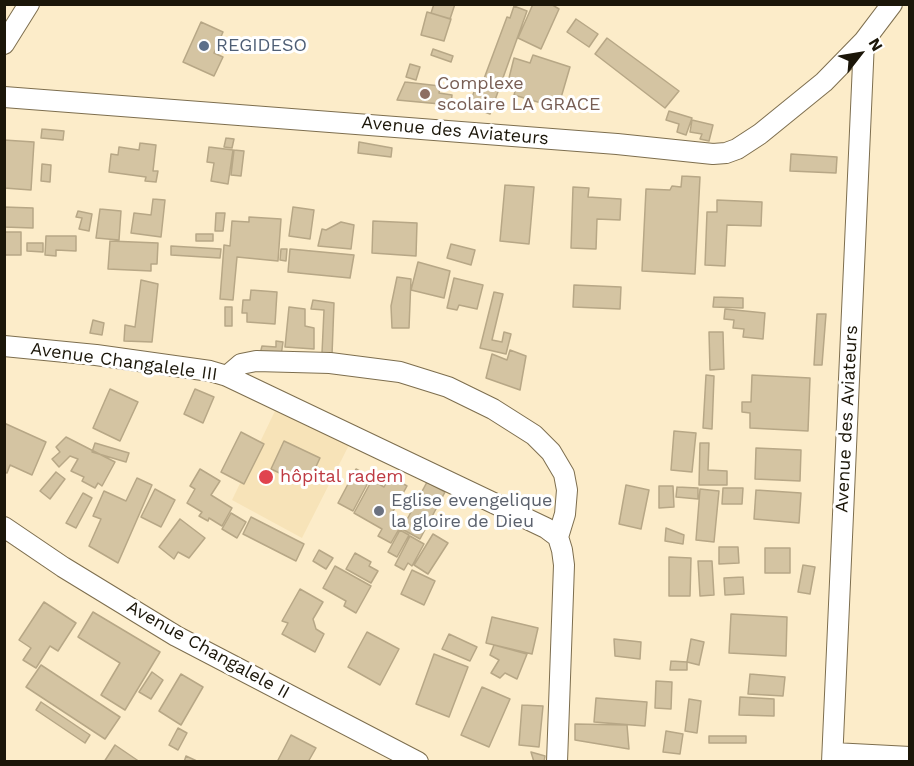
<!DOCTYPE html>
<meta charset="utf-8">
<style>
body{margin:0}
#map{position:relative;width:914px;height:766px;overflow:hidden;background:#fcecc9;font-family:"Work Sans",sans-serif}
canvas{display:block}
.frame{position:absolute;inset:0;border:6px solid #1b1609;pointer-events:none}
.north{position:absolute;left:830px;top:24px;width:60px;height:60px;-webkit-text-stroke:4px #fff;paint-order:stroke;rotate:59deg;font-size:16px;font-weight:700;line-height:24px;text-align:center;color:#1b1609}
.north::after{content:'';display:block;margin:auto;width:21px;height:27px;background:#1b1609;clip-path:polygon(50% 0,100% 100%,50% 72%,0 100%)}
</style>
<div id="map">
<canvas width="914" height="766"></canvas>
<div class="frame"></div>
<div class="north">N</div>
</div>
<script>
const c = document.querySelector('canvas').getContext('2d');
c.lineJoin = 'round';
function fillPath(path, color) {
  c.fillStyle = color;
  c.fill(path, 'evenodd');
}
function shape(rows) {
  const path = new Path2D();
  for (const r of rows) {
    path.moveTo(r[0], r[1]);
    for (let i = 2; i < r.length; i += 2) path.lineTo(r[i], r[i + 1]);
  }
  return path;
}
function stroke(path, color, width, dash) {
  c.strokeStyle = color;
  c.lineWidth = width;
  c.lineCap = dash ? 'butt' : 'round';
  c.setLineDash(dash || []);
  c.stroke(path);
}
function drawText(font, color, halo, rows, align = 'center') {
  c.font = font + ' "Work Sans",sans-serif';
  c.lineWidth = 6;
  c.setLineDash([]);
  c.textBaseline = 'middle';
  c.strokeStyle = halo;
  c.fillStyle = color;
  for (const [text, x, y, turn = 0] of rows) {
    c.save();
    c.translate(x, y);
    c.rotate((+turn || 0) * Math.PI / 180);
    c.textAlign = isNaN(turn) ? turn : align;
    if (halo) c.strokeText(text, 0, 0);
    c.fillText(text, 0, 0);
    c.restore();
  }
}
fillPath(shape([
 [275,411,350,443,302,538,232,500]
]), '#f7e3b8');
const building = shape([
 [434,4,455,4,450,19,431,13,434,4],
 [533,4,551,4,559,9,541,49,518,38,533,4],
 [514,6,527,11,490,114,469,106,477,83,482,84,507,17,510,18,514,6],
 [427,12,451,19,444,41,421,35,427,12],
 [576,19,598,34,589,47,567,32,576,19],
 [201,22,223,32,214,53,223,57,214,76,183,62,201,22],
 [607,38,679,91,665,108,595,54,607,38],
 [433,49,453,56,451,62,431,55,433,49],
 [533,55,570,67,558,108,514,95,518,81,509,78,514,58,530,63,533,55],
 [410,64,420,67,416,80,406,77,410,64],
 [405,82,440,86,439,93,452,95,451,105,397,100,405,82],
 [669,111,692,118,686,135,677,132,679,124,666,120,669,111],
 [692,120,713,125,709,141,700,139,702,134,690,132,692,120],
 [42,129,64,131,63,140,41,138,42,129],
 [226,138,234,139,232,148,224,147,226,138],
 [4,140,34,142,31,190,4,188,4,140],
 [359,142,392,148,391,157,358,153,359,142],
 [140,143,156,145,153,171,158,171,156,182,145,181,146,177,109,172,111,154,118,155,119,147,139,150,140,143],
 [209,147,233,150,228,184,211,181,214,163,207,162,209,147],
 [234,150,244,151,241,176,231,175,234,150],
 [791,154,837,157,836,173,790,171,791,154],
 [42,164,51,165,50,182,41,181,42,164],
 [682,176,700,177,695,274,642,271,646,189,670,190,672,186,681,187,682,176],
 [505,185,534,187,529,244,500,241,505,185],
 [573,187,589,188,588,197,621,199,620,220,597,219,596,249,571,248,573,187],
 [153,199,165,200,161,237,131,233,134,213,151,215,153,199],
 [717,200,762,202,761,226,727,225,725,266,705,265,707,212,717,212,717,200],
 [4,207,33,208,33,228,4,227,4,207],
 [293,207,314,210,310,239,289,236,293,207],
 [100,209,121,211,119,240,96,238,100,209],
 [78,211,92,214,89,231,79,229,82,218,76,217,78,211],
 [216,213,225,213,223,231,215,231,216,213],
 [249,217,281,219,278,261,237,257,233,300,220,299,224,245,230,246,232,221,249,222,249,217],
 [373,221,417,223,416,256,372,253,373,221],
 [341,222,354,225,351,249,318,246,322,229,326,230,341,222],
 [4,232,21,232,21,255,4,255,4,232],
 [196,234,213,234,213,241,196,241,196,234],
 [46,236,76,236,76,251,56,250,56,256,45,255,46,236],
 [110,241,158,243,157,264,151,264,151,271,108,269,110,241],
 [27,243,43,243,43,252,27,251,27,243],
 [451,244,475,250,471,265,447,258,451,244],
 [171,246,221,249,220,258,171,255,171,246],
 [281,249,287,249,286,261,280,260,281,249],
 [290,249,354,255,350,278,288,272,290,249],
 [418,262,450,271,444,298,411,290,418,262],
 [397,277,411,279,409,328,392,328,391,306,397,277],
 [454,278,483,285,477,309,459,305,457,310,447,308,454,278],
 [141,280,158,284,152,342,124,341,125,325,135,327,141,280],
 [574,285,621,287,620,309,573,307,574,285],
 [251,290,277,292,275,324,247,322,247,313,242,313,243,300,250,300,251,290],
 [494,292,503,294,492,340,502,342,504,332,511,334,506,354,480,348,494,292],
 [714,297,743,298,743,308,713,307,714,297],
 [313,300,334,303,332,355,322,353,324,310,311,309,313,300],
 [225,307,232,307,232,326,225,326,225,307],
 [289,307,305,309,305,326,314,328,314,349,285,347,289,307],
 [725,309,765,313,763,339,743,337,744,329,733,328,734,320,724,319,725,309],
 [817,314,826,314,822,365,814,365,817,314],
 [93,320,104,323,102,335,90,333,93,320],
 [709,332,723,332,724,369,710,370,709,332],
 [276,341,283,342,281,356,260,354,262,346,276,347,276,341],
 [510,350,526,356,520,390,486,378,492,354,507,360,510,350],
 [706,375,714,376,712,429,703,428,706,375],
 [752,375,810,378,808,431,750,428,750,413,742,412,742,402,751,402,752,375],
 [110,389,138,402,120,441,93,428,110,389],
 [195,389,214,397,203,423,184,414,195,389],
 [4,423,46,442,32,475,10,465,7,473,4,472,4,423],
 [674,431,696,433,692,472,671,470,674,431],
 [241,432,264,444,244,484,221,472,241,432],
 [66,437,115,462,102,486,98,483,95,488,82,481,84,477,71,471,78,459,70,456,59,467,52,459,60,452,56,447,66,437],
 [284,441,320,458,307,486,271,469,284,441],
 [95,443,129,453,126,462,92,452,95,443],
 [700,443,709,443,708,470,727,471,727,485,699,485,700,443],
 [756,448,801,450,800,481,755,479,756,448],
 [200,469,220,481,211,495,232,508,222,526,209,518,208,521,199,516,202,512,187,503,195,489,190,486,200,469],
 [356,469,371,477,353,511,338,503,356,469],
 [56,472,65,479,50,499,40,491,56,472],
 [390,476,407,486,391,515,403,522,391,543,378,536,382,529,354,513,372,480,384,487,390,476],
 [137,478,152,485,118,563,89,546,101,519,93,516,104,491,126,501,137,478],
 [427,482,445,492,420,539,402,529,427,482],
 [626,485,649,490,641,529,619,524,626,485],
 [659,486,673,486,674,507,659,508,659,486],
 [677,487,698,488,698,499,676,497,677,487],
 [723,488,743,488,742,504,722,504,723,488],
 [155,489,175,500,161,527,141,517,155,489],
 [700,489,719,491,714,542,696,540,700,489],
 [756,490,801,493,799,523,754,519,756,490],
 [83,493,92,498,76,528,66,523,83,493],
 [231,513,246,522,237,538,222,529,231,513],
 [251,517,304,544,296,561,243,534,251,517],
 [180,519,205,538,189,558,178,552,174,559,159,547,180,519],
 [666,528,684,535,683,544,665,541,666,528],
 [400,530,409,535,397,557,388,552,400,530],
 [433,534,448,543,428,574,414,565,433,534],
 [410,536,424,544,412,566,408,563,404,570,395,565,410,536],
 [719,547,738,547,739,563,719,564,719,547],
 [765,548,790,548,790,573,765,573,765,548],
 [319,550,333,558,326,569,313,561,319,550],
 [355,553,371,562,369,566,378,571,371,583,346,569,355,553],
 [669,557,691,558,690,596,669,596,669,557],
 [698,561,712,561,714,595,700,596,698,561],
 [803,565,815,567,810,594,798,592,803,565],
 [335,566,371,586,356,613,344,606,346,601,323,588,335,566],
 [412,570,435,581,424,605,401,594,412,570],
 [743,577,744,594,725,595,724,578,743,577],
 [300,589,323,602,313,619,316,629,324,634,315,652,282,634,288,623,282,621,300,589],
 [44,602,76,623,58,651,50,646,36,668,23,660,31,648,19,640,44,602],
 [93,612,160,652,125,710,101,695,120,663,78,637,93,612],
 [731,614,787,617,786,656,729,653,731,614],
 [492,617,538,628,532,654,486,643,492,617],
 [367,632,399,649,380,685,348,667,367,632],
 [449,634,477,647,470,661,442,649,449,634],
 [614,639,641,642,640,659,615,656,614,639],
 [691,639,704,642,699,665,687,662,691,639],
 [494,645,527,654,517,679,505,673,500,678,491,673,499,660,490,655,494,645],
 [434,654,468,667,449,717,416,704,434,654],
 [671,661,687,662,687,670,670,670,671,661],
 [41,665,120,717,105,739,26,687,41,665],
 [152,672,163,680,151,699,139,692,152,672],
 [181,674,203,687,181,725,159,711,181,674],
 [750,674,785,677,783,696,748,694,750,674],
 [656,681,672,682,671,709,655,708,656,681],
 [482,687,510,699,489,747,461,735,482,687],
 [740,697,774,699,774,716,739,715,740,697],
 [596,698,647,702,645,726,594,722,596,698],
 [689,699,701,701,697,733,685,731,689,699],
 [41,702,90,735,85,743,36,710,41,702],
 [522,705,543,706,539,747,519,745,522,705],
 [575,724,627,725,629,749,575,740,575,724],
 [178,728,187,733,178,750,169,745,178,728],
 [666,731,683,734,680,754,663,752,666,731],
 [291,735,316,748,308,762,277,762,291,735],
 [709,736,746,736,746,743,709,743,709,736],
 [115,745,140,762,104,762,115,745],
 [531,752,545,756,544,762,534,762,531,752],
 [186,756,199,762,184,762,186,756]
]);
fillPath(building, '#d4c4a2');
stroke(building, '#b7a786', 1.5);
const minor = shape([
 [4,44,29,4],
 [4,97,617,144,713,154,726,153,737,149,760,134,824,82,864,41,892,4],
 [4,346,96,355,210,371,227,376,546,528,558,537,562,550,564,565,557,762],
 [227,376,241,364,256,361,330,363,400,372,448,387,493,409,534,435,551,452,564,474,567,490,565,514,558,537],
 [4,527,63,567,176,636,418,762],
 [833,753,910,757],
 [832,762,864,41]
]);
stroke(minor, '#7d6e4e', 22);
stroke(minor, '#fff', 20);
for (const [x, y, r, color] of [
 [204,46,6,"#5c6f8a"],
 [425,94,6,"#8d6e63"],
 [266,477,8,"#e0444e"],
 [379,511,6,"#6b7280"]
]) {
  const dot = new Path2D();
  dot.arc(x, y, r, 0, 2 * Math.PI);
  c.fillStyle = color;
  c.fill(dot);
  stroke(dot, '#fff', 2);
}
drawText('18px', '#4e5e75', '#fff', [
 ["REGIDESO",216,46]
], 'left');
drawText('18px', '#785e54', '#fff', [
 ["Complexe",437,84],
 ["scolaire LA GRACE",437,105]
], 'left');
drawText('18px', '#1b1609', '#fff', [
 ["Avenue des Aviateurs",455,131,5],
 ["Avenue Changalele III",124,362,8],
 ["Avenue des Aviateurs",847,419,-87],
 ["Avenue Changalele II",208,650,29]
]);
drawText('18px', '#be3a42', '#fff', [
 ["hôpital radem",280,477]
], 'left');
drawText('18px', '#5b616d', '#fff', [
 ["Eglise evengelique",391,501],
 ["la gloire de Dieu",391,522]
], 'left');
</script>
